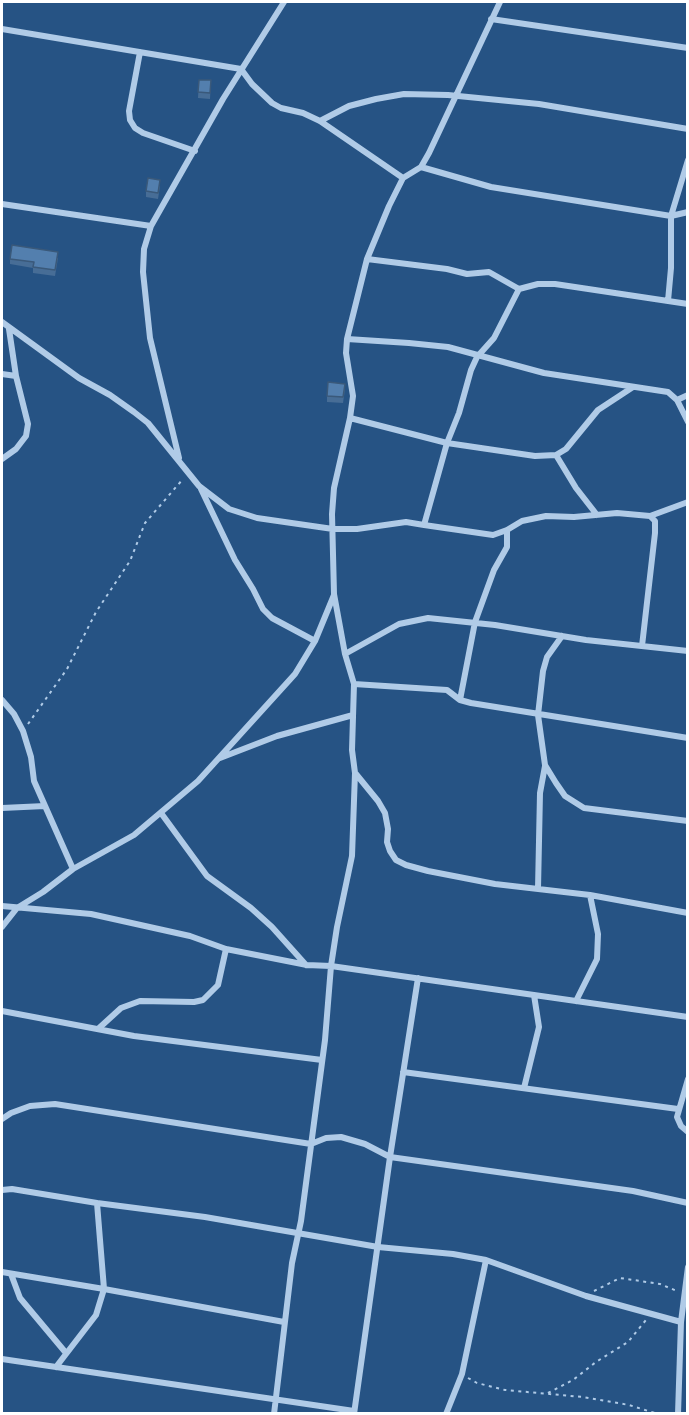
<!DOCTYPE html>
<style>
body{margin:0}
#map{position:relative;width:689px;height:1415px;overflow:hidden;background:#265384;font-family:Mulish,sans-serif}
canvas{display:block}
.frame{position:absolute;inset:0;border:3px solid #fff;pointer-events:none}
</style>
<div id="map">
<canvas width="689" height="1415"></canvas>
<div class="frame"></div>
</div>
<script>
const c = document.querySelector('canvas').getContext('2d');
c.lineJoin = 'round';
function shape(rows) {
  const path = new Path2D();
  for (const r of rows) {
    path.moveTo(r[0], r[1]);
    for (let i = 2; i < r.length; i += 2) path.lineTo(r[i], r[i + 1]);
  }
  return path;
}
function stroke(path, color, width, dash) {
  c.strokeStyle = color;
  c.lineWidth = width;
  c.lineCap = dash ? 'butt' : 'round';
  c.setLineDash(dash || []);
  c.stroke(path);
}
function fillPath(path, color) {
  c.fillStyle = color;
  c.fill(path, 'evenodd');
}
stroke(shape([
 [28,724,67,669,96,612,130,561,145,523,183,479],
 [594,1291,620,1278,660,1284,677,1291],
 [468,1378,477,1383,505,1390,583,1397,629,1405,658,1414],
 [548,1393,573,1380,596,1362,628,1342,646,1320]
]), '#b0cbe7', 2, [3, 4.5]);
stroke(shape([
 [491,19,688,48],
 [2,29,241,69,252,84,272,103,281,108,303,113,320,121,403,178,389,206,367,259,447,269,467,274,489,272,519,289,494,338,477,357,471,370,459,413,447,443,424,525,406,522,357,529,333,529,257,518,229,509,199,486,148,423,134,412,110,395,79,378,2,322],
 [140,52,129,111,130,120,135,128,143,133,195,151],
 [320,121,349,106,376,99,404,94,448,95,539,104,688,129],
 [688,160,671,216,688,212],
 [421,167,491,187,671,216,671,268,668,301],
 [403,178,421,167,429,153,500,2],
 [2,204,151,226],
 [519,289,538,284,555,284,688,304],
 [347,339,409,343,448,347,544,373,668,392,677,400,688,422],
 [2,374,16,376],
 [677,400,688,395],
 [350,418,447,443,535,456,556,455,566,449,598,410,633,387],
 [556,455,576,488,597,515],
 [179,458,150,338,143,272,144,249,151,226,223,99,284,2],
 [2,459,16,449,26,436,28,424,16,376,9,329],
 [201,489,235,560,253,589,263,609,272,618,315,641],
 [650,516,688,502],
 [424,525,493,535,507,530,522,521,546,516,574,517,617,513,650,516,655,521,655,533,642,646],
 [562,636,547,657,543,671,538,715,545,765,556,783,565,796,584,808,688,821],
 [345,654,399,624,428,618,495,625,586,640,688,651],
 [354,684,447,690,460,700,471,703,688,738],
 [2,700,14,714,23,731,31,757,34,781,73,869],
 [460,700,475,622,494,570,507,547,507,530],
 [220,758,277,736,353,715],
 [356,774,378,801,385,813,388,829,387,842,390,851,396,860,406,865,428,871,495,884,590,895,598,934,597,959,576,1001],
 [2,808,45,806],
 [161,813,207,876,251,908,272,927,306,965],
 [538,889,540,793,545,766],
 [590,895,688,913],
 [2,906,91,914,190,936,226,949,307,965,331,966,688,1017],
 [2,927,17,908,43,892,73,869,134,835,198,781,295,674,315,641,334,595],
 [2,1011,134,1036,322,1060],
 [98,1029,121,1008,140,1001,194,1002,203,1000,218,985,226,949],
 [403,1072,678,1109],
 [688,1079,677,1117,681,1126,688,1132],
 [524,1088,539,1027,534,995],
 [2,1119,11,1113,30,1106,55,1104,311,1144,326,1138,341,1137,365,1144,390,1157,633,1191,688,1203],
 [2,1190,12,1189,97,1203],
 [486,1260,586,1296,681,1322],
 [2,1272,104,1289,97,1203,205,1217,378,1247,453,1254,486,1260,462,1374,446,1414],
 [11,1274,20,1298,66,1353],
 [2,1359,354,1411],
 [56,1367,96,1315,104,1289,284,1322],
 [274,1414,292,1263,301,1221,325,1040,331,966,337,927,352,856,355,773,352,750,354,684,345,654,334,594,332,514,334,488,350,418,353,396,346,353,347,339,367,259],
 [354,1414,390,1157,418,978],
 [678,1414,681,1322,688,1267]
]), '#b0cbe7', 6);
fillPath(shape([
 [199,80,211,80,210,99,198,98],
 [160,186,158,199,146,197,146,191],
 [58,258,55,276,33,273,33,268,10,264,10,259],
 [345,389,343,403,327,402,327,396]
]), '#476d96');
const building = shape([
 [199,80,211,80,210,93,198,92,199,80],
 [148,178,160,180,158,193,146,191,148,178],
 [12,245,58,252,55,270,33,267,34,262,10,259,12,245],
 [328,382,345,384,343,397,327,396,328,382]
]);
fillPath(building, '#537fae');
stroke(building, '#3a597a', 1.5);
</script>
